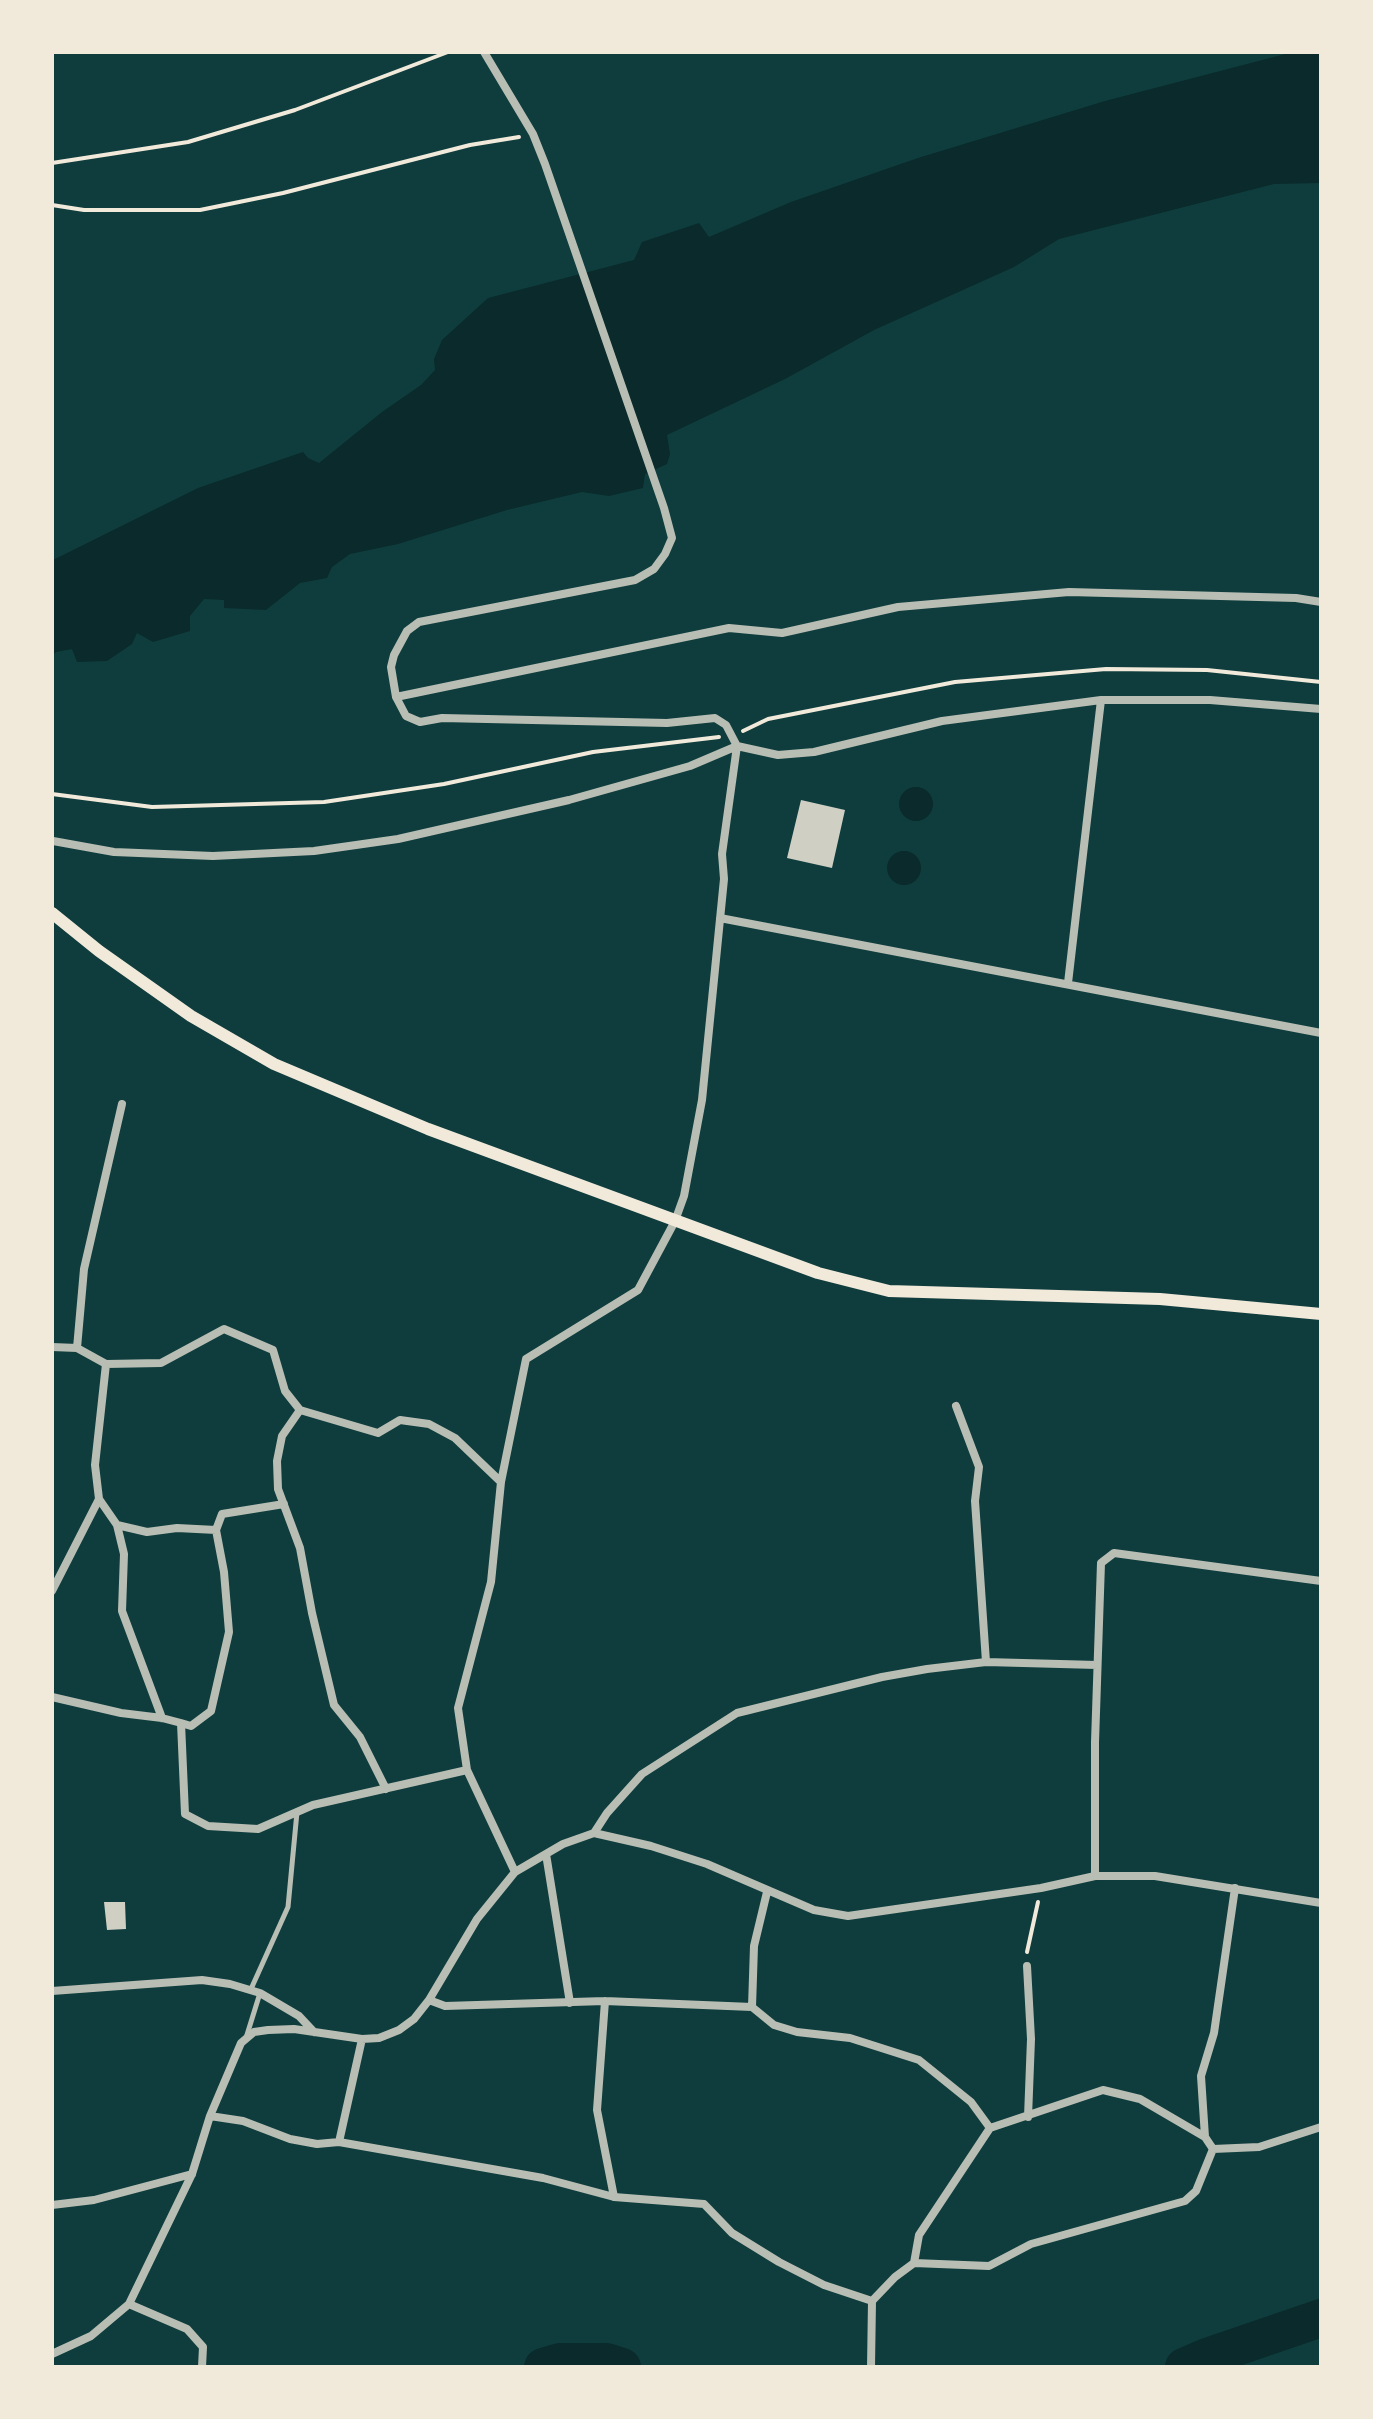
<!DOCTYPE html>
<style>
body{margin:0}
#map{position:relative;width:1373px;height:2419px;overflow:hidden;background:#0f3d3e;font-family:Raleway,sans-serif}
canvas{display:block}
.frame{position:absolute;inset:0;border:54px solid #f1e9da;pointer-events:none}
</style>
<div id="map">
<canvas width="1373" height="2419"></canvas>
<div class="frame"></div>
</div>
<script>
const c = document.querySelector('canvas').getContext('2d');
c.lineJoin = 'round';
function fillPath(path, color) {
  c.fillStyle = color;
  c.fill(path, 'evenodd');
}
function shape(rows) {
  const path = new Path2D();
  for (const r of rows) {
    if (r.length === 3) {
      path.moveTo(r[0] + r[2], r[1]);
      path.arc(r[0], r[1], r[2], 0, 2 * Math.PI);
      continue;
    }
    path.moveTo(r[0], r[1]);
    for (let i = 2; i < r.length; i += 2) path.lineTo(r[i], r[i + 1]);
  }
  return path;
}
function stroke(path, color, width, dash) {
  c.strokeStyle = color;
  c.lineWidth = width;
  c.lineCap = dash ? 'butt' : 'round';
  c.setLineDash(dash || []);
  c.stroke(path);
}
fillPath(shape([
 [1293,52,1321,52,1321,183,1274,184,1059,239,1014,267,874,330,785,379,667,435,670,454,667,464,645,474,643,488,609,496,582,492,507,510,398,544,350,554,332,567,327,578,300,583,266,610,224,608,224,600,204,599,190,616,190,631,153,642,137,633,132,644,107,661,77,662,72,649,56,652,52,656,53,560,198,488,303,452,308,458,319,463,382,412,421,385,435,370,434,359,442,340,488,298,634,260,642,242,699,223,709,237,791,202,918,158,1105,101],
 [916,804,17],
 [904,868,17]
]), '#0a2a2b');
stroke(shape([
 [543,2367,560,2362,606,2362,622,2367],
 [1184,2367,1207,2357,1321,2318]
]), '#0a2a2b', 38);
fillPath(shape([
 [801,800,845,810,832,868,787,858],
 [104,1902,125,1902,126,1929,107,1930]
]), '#cfcfc3');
stroke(shape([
 [52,163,188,142,295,110,448,52],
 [52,205,84,210,200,210,283,193,470,145,519,137],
 [743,731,768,719,955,682,1106,669,1207,670,1321,682],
 [52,794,152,807,324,802,444,784,593,752,719,737],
 [1027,1952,1038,1902]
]), '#f1e9da', 4);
stroke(shape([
 [251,1989,288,1907,297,1812],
 [246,2038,260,1993]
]), '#b8beb3', 5);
stroke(shape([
 [484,52,533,134,545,164,664,508,672,538,665,554,654,569,635,580,419,622,407,631,394,655,391,667,396,697,406,716,420,722,442,718,667,723,715,718,726,725,737,746,722,854,724,879,702,1100,684,1196,675,1221,638,1290,526,1359,501,1482],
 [396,697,729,628,782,633,898,607,1069,592,1296,598,1321,602],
 [53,841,114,852,213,856,314,851,398,839,569,800,690,766,737,746,778,755,814,752,942,721,1101,700,1210,700,1321,709],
 [720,918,1321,1033],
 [1068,983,1101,700],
 [52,1347,77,1348,106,1364,161,1363,224,1329,273,1350,285,1391,300,1410,378,1433,400,1420,429,1424,455,1438,501,1482,491,1582,458,1708,467,1770,515,1872],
 [77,1348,84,1269,122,1104],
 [106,1364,95,1465,99,1499,117,1525,124,1554,122,1611,162,1718],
 [956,1406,979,1467,975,1501,986,1662],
 [300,1410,282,1436,277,1461,278,1489,300,1548,312,1613,334,1705,360,1737,386,1789],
 [117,1525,147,1532,177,1528,216,1530],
 [52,1591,99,1499],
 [52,1697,121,1713,162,1718,181,1723,185,1814,208,1826,258,1829,313,1805,467,1770],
 [181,1723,191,1726,211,1711,229,1632,224,1572,216,1530,222,1514,284,1504],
 [594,1833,607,1813,642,1774,737,1713,882,1677,927,1669,986,1662,1097,1665],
 [546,1854,570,2003],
 [1095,1876,1095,1742,1101,1563,1114,1553,1321,1581],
 [1027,1966,1031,2039,1028,2117],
 [52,1991,202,1980,230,1984,260,1993,299,2016,314,2032],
 [429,2000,445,2006,605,2001,752,2007,774,2025,797,2032,850,2038,919,2060,971,2102,990,2128,1103,2090,1140,2099,1205,2137,1213,2149],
 [605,2001,597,2110,614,2197],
 [752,2007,754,1946,767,1892],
 [362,2039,339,2142,543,2178,614,2197,704,2204,732,2233,779,2262,824,2285,872,2301],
 [210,2116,243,2121,290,2139,317,2144,339,2142],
 [1205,2137,1201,2076,1214,2033,1235,1888],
 [1213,2149,1259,2147,1321,2127],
 [52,2205,94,2200,192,2174],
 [914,2263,919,2235,990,2128],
 [129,2304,187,2329,203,2347,202,2367],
 [52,2354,91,2336,129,2304,192,2174,210,2116,241,2043,254,2032,268,2030,294,2029,362,2039,379,2038,399,2030,414,2019,429,2000,477,1919,515,1872,563,1844,594,1833,651,1846,707,1864,814,1910,848,1916,1041,1888,1095,1876,1155,1876,1321,1903],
 [871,2367,872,2301,895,2277,914,2263,989,2266,1031,2244,1185,2201,1196,2191,1213,2149]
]), '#b8beb3', 8);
stroke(shape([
 [52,913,99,951,191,1016,274,1064,428,1129,818,1273,889,1291,1160,1299,1321,1314]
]), '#f1e9da', 12);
</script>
